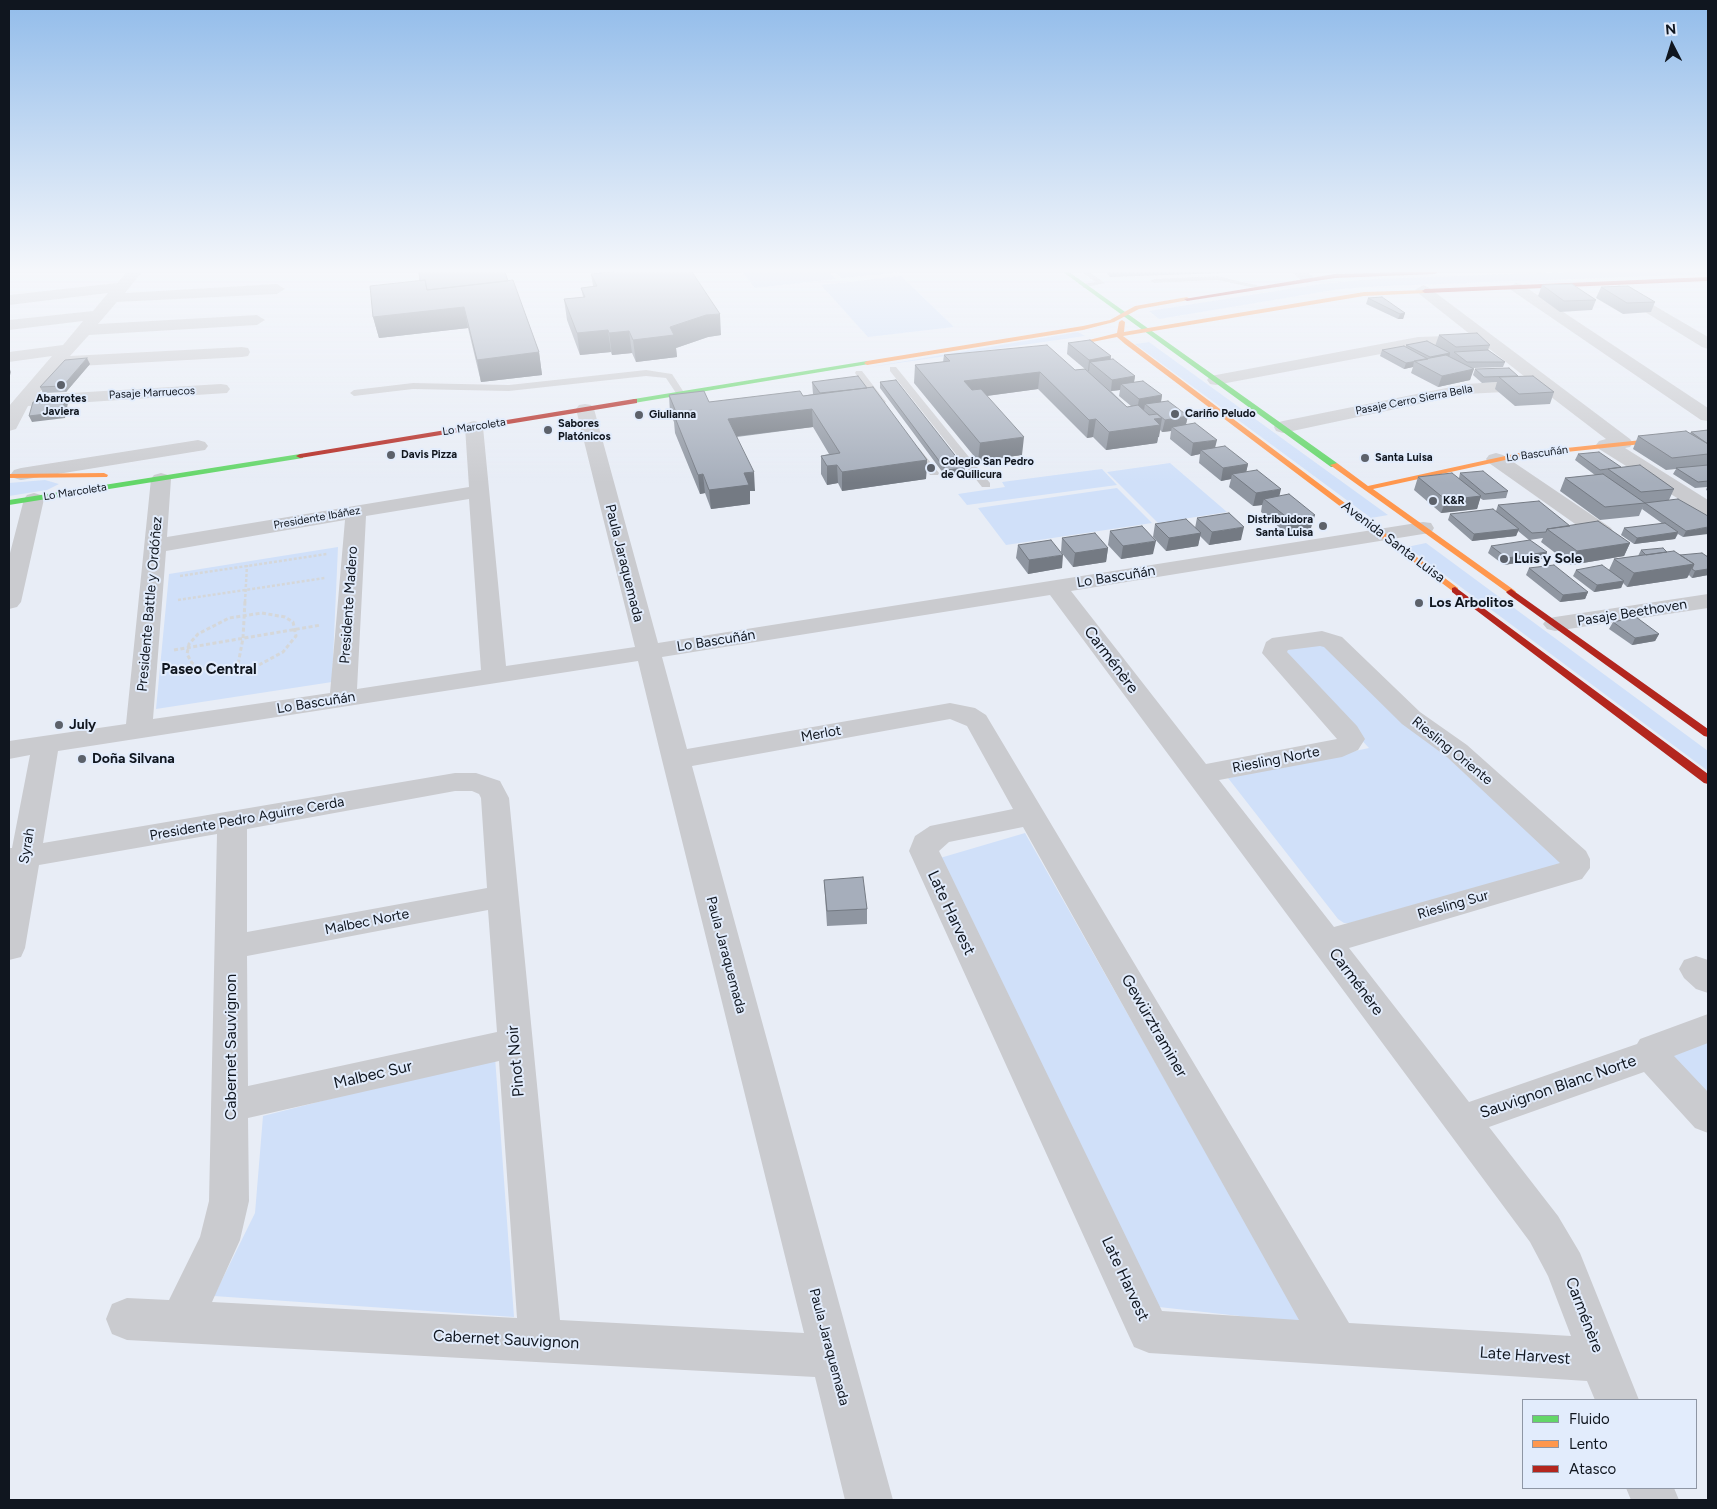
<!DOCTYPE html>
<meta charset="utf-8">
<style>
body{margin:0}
#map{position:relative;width:1717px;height:1509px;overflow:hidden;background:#e8edf6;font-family:Figtree,sans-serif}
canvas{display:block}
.frame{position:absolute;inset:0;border:10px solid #10161f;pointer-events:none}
.legend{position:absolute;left:1522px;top:1399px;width:175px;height:90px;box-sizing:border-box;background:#e2ecfc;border:1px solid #8e96a4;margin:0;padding:6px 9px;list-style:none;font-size:15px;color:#10161f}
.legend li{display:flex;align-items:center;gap:10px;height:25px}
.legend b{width:25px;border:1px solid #8e96a4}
.north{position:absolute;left:1647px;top:20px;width:50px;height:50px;-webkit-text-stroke:4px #e2ecfc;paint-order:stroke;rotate:355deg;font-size:14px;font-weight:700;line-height:20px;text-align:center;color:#10161f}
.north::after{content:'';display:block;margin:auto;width:18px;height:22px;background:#10161f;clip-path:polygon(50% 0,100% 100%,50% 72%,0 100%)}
</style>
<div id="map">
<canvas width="1717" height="1509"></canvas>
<div class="frame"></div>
<ul class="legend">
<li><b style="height:6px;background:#63d668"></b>Fluido</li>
<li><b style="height:6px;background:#ff974d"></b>Lento</li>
<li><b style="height:6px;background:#b3261e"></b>Atasco</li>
</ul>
<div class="north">N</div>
</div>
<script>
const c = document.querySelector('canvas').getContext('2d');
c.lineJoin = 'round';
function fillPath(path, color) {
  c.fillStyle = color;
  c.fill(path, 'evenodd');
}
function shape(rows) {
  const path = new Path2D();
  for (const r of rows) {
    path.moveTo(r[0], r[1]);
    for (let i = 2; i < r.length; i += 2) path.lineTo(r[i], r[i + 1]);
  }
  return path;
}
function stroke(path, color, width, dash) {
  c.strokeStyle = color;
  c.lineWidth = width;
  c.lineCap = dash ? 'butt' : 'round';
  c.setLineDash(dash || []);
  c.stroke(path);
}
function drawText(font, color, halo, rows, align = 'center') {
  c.font = font + ' Figtree,sans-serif';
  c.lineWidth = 4;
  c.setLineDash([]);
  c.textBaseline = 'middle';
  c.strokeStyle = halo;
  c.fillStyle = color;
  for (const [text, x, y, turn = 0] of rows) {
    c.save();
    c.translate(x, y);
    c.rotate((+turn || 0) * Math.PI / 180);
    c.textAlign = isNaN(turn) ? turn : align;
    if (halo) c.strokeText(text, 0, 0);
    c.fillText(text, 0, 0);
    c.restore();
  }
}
fillPath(shape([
 [742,272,829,272,836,279,755,288],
 [835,272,901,272,842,278],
 [1569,272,1708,272,1708,274,1386,286,1340,289,1159,319,1149,311,1320,284,1372,279],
 [901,276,954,327,868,337,821,285],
 [1078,332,1085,336,864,368],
 [1149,342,1388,515,1371,518,1135,344],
 [1170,463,1227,512,1158,523,1107,472],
 [1102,469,1117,485,967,505,958,494,1005,487,1002,482],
 [45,480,59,484,47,490,9,496,9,483],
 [1117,488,1152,523,1006,545,978,508],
 [1426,543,1708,751,1708,771,1407,547],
 [338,547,332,682,156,709,169,574],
 [1321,642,1415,727,1563,863,1350,923,1344,923,1338,919,1228,778,1369,748,1279,652],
 [1025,833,1303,1323,1150,1306,940,858],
 [1708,1040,1708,1105,1673,1067,1671,1053],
 [495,1057,514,1317,214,1296,255,1213,263,1116]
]), '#d0e0f9');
stroke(shape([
 [180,576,327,554],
 [178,600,325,578],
 [245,602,247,565]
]), '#d5d7d9', 2.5, [3, 2]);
stroke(shape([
 [262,613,285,617,293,622,296,636,283,652,257,666,237,670,202,669,192,663,187,654,189,644,198,634,229,618,262,613],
 [174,650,321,625],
 [237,670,243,638,245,601]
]), '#d5d7d9', 3, [4, 2.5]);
fillPath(shape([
 [1082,272,1089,272,1105,283,1083,288,1083,284,1095,282,1082,272],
 [1217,276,1264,287,1260,289,1217,280,1154,283,1150,281,1154,279,1217,276],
 [890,367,896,367,990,483,990,487,982,487,890,371,890,367],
 [646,370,672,374,685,394,678,396,666,378,646,376,509,391,413,389,354,396,350,393,354,390,413,383,509,385,646,370],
 [856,371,862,371,886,402,884,404,878,404,855,373,856,371],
 [913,448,919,448,939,473,938,475,930,475,911,450,913,448]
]), '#cacbcf');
fillPath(shape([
 [127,272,142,272,125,293,277,284,285,289,277,294,117,302,98,324,257,315,265,320,257,325,89,335,70,356,242,347,248,348,250,352,248,356,242,357,61,367,37,395,221,384,227,385,230,389,227,393,28,406,16,429,9,431,9,406,52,356,9,362,9,352,63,345,83,321,9,330,9,320,93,311,108,293,9,305,9,295,117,283,127,272],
 [1292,272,1308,272,1315,279,1308,283,1303,282,1292,272],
 [1516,283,1521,284,1708,408,1708,421,1701,420,1511,290,1509,287,1516,283],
 [1423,285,1428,287,1630,439,1633,443,1630,447,1625,448,1708,500,1708,515,1701,513,1599,449,1596,445,1599,441,1606,439,1542,390,1466,394,1283,433,1276,431,1274,427,1276,423,1283,421,1466,384,1529,380,1483,344,1418,347,1216,385,1210,384,1207,380,1210,376,1216,375,1418,337,1471,335,1418,293,1415,290,1423,285],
 [1619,285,1708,337,1708,349,1702,347,1614,293,1611,290,1619,285],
 [585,404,591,405,594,409,658,643,1423,522,1431,523,1434,528,1431,533,1423,534,1071,591,1206,764,1337,739,1262,653,1266,642,1272,638,1322,631,1342,637,1420,712,1467,745,1586,851,1590,859,1590,868,1582,879,1349,948,1469,1102,1637,1044,1640,1039,1708,1014,1708,1043,1674,1056,1708,1092,1708,1133,1695,1128,1644,1072,1489,1127,1558,1216,1580,1253,1639,1400,1595,1400,1587,1381,1149,1353,1134,1347,909,851,915,836,930,826,1013,809,967,726,950,719,692,766,893,1500,845,1500,815,1377,127,1340,112,1334,106,1319,112,1304,127,1298,169,1300,200,1237,209,1201,217,834,39,865,25,948,21,957,9,960,9,848,12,848,30,755,9,759,9,741,126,724,151,479,154,475,161,473,168,475,171,479,167,537,469,487,465,427,467,423,474,421,481,423,483,427,506,666,635,647,576,409,579,405,585,404],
 [469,499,481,670,357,689,366,516,469,499],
 [345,520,330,693,153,719,166,551,345,520],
 [1050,595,1530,1242,1548,1276,1571,1336,1349,1323,986,715,975,708,950,703,687,749,662,657,1050,595],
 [1320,646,1324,647,1402,724,1447,757,1560,863,1334,927,1219,780,1342,757,1358,750,1365,739,1357,726,1287,652,1288,650,1320,646],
 [638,661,662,760,804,1333,560,1320,509,798,500,781,476,773,455,773,43,843,58,751,638,661],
 [455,791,472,791,479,794,481,798,487,888,247,932,247,829,455,791],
 [1023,827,1299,1320,1162,1311,939,851,949,842,1023,827],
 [488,910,497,1032,248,1086,247,956,488,910],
 [499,1061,517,1318,212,1302,240,1240,249,1201,248,1118,499,1061],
 [198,440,205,442,208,446,205,450,21,480,14,478,11,474,14,470,21,468,198,440],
 [1496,453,1503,455,1611,528,1614,533,1611,538,1603,539,1595,538,1489,463,1486,459,1489,455,1496,453],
 [34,493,41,495,44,499,21,602,17,607,9,609,9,557,24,499,27,495,34,493],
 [1708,594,1708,608,1555,631,1547,629,1543,624,1547,619,1555,617,1708,594],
 [1696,956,1708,960,1708,993,1696,989,1684,978,1679,969,1684,960,1696,956],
 [1626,1488,1674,1488,1679,1500,1631,1500,1626,1488]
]), '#cacbcf');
fillPath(shape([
 [1063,272,1069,272,1337,463,1337,467,1331,467,1063,272],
 [867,361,869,362,869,364,634,403,630,401,634,399,867,361],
 [300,454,303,454,303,458,9,505,9,500,300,454]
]), '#63d668');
fillPath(shape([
 [1427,290,1427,292,1425,293,1364,296,1123,336,1458,588,1458,592,1455,593,1125,344,1117,337,1092,342,1089,340,1117,333,1119,322,1122,320,1125,322,1124,332,1364,292,1427,290],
 [1187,297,1190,299,1189,300,1139,309,1114,322,1083,330,867,365,864,363,867,361,1083,326,1110,320,1135,306,1187,297],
 [1708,433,1708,437,1519,457,1373,489,1514,590,1516,592,1511,595,1330,465,1337,463,1368,486,1519,453,1708,433],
 [104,473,108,475,107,477,9,478,9,474,104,473]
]), '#ff974d');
fillPath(shape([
 [1400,272,1438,272,1435,274,1335,278,1187,301,1184,299,1335,274,1400,272],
 [1708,277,1708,281,1425,293,1422,291,1425,289,1708,277],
 [634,399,637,399,637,403,300,458,296,456,300,454,634,399],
 [1455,587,1708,774,1708,784,1704,783,1452,592,1452,588,1455,587],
 [1511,589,1708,729,1708,737,1704,736,1508,594,1506,592,1511,589]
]), '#b3261e');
fillPath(shape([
 [599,272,692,272,721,335,708,337,676,348,677,357,636,362,632,353,612,355,611,352,580,355,567,320,564,299,583,297,581,288,593,286,591,274,599,274],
 [1106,272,1221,272,1220,273,1110,277],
 [420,281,508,281,539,352,542,375,481,382,468,328,379,338,373,317],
 [1542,285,1596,300,1592,310,1560,312,1538,296],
 [1601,287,1655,302,1651,312,1623,314,1596,298],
 [1368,298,1405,313,1403,319,1398,319,1366,304],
 [1439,335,1490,345,1488,350,1505,362,1503,367,1473,368,1470,380,1438,387,1411,373,1413,367,1404,369,1380,356,1382,350,1406,347,1406,345,1435,346],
 [1068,343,1111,359,1135,376,1134,382,1162,395,1161,402,1188,416,1186,424,1215,448,1248,464,1246,472,1279,496,1311,528,1286,533,1261,512,1262,505,1253,506,1229,487,1231,479,1221,481,1199,463,1200,454,1191,456,1170,439,1171,431,1162,432,1160,430,1157,443,1106,450,1093,437,1087,438,1038,389,987,396,1022,455,978,461,914,383,915,365,943,362,944,355,1075,370,1085,369,1067,354],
 [1120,390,1119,396,1131,406,1127,407,1111,391],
 [90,364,66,392,43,393,40,387],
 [1475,369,1518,376,1554,392,1550,404,1515,406,1495,389,1497,382,1482,383,1473,375],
 [812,382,867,388,927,460,926,479,842,491,838,483,827,485,821,474,821,456,829,454,813,427,737,437,755,491,750,491,750,504,711,509,705,493,700,494,675,433,674,422,670,413,669,395,709,402,803,396,813,394],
 [880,382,965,468,964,474,946,477,880,388],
 [1708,430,1708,491,1706,490,1707,487,1695,488,1673,474,1676,469,1666,470,1633,449,1638,436,1690,433,1691,432],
 [1578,454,1621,467,1674,489,1669,500,1708,516,1683,537,1678,534,1675,539,1634,544,1621,535,1624,528,1663,524,1642,509,1644,504,1639,516,1600,520,1560,491,1565,478,1595,475,1575,460],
 [1460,473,1508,491,1506,498,1483,500,1480,498,1477,509,1441,513,1414,490,1418,477,1459,478],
 [1498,505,1570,526,1630,543,1624,556,1571,565,1541,542,1543,538,1529,540,1518,531,1516,536,1472,541,1448,520,1450,514,1496,511],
 [1197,518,1241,540,1209,545,1200,536,1198,546,1166,551,1153,537,1155,524,1195,528],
 [1110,531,1153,554,1121,559,1108,545],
 [1062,538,1108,548,1106,562,1073,567,1061,552],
 [1018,545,1062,568,1028,574,1016,558],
 [1491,546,1547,552,1545,558,1504,565,1488,553],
 [1641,550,1667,552,1680,555,1708,556,1708,575,1692,578,1689,575,1687,578,1627,587,1623,583,1621,588,1594,592,1573,576,1576,570,1609,570,1614,559,1638,556],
 [1529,568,1588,592,1585,599,1560,602,1526,575],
 [1613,622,1659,634,1655,641,1632,645,1609,629],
 [824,880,867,909,867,924,827,926,825,895]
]), '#8f96a1');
fillPath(shape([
 [429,301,464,307,468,328,379,338,373,317],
 [1405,313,1403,319,1398,319,1400,314],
 [720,314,721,335,708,337,676,348,677,357,636,362,633,340,706,315],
 [608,330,611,352,580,355,577,333],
 [629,331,632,353,612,355,609,333],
 [539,352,542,375,481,382,477,360],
 [1450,353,1449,359,1428,363,1430,357],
 [1111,356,1110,368,1090,362,1089,371,1088,371,1089,360],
 [87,358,90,364,66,392,63,386],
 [1428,359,1414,361,1413,367,1404,369,1406,363],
 [9,367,11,372,9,379],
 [1474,369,1470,380,1438,387,1442,376],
 [1040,372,1038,389,963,399,964,381],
 [1135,376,1133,388,1121,384,1120,390,1111,391,1112,380],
 [1162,395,1160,407,1145,404,1144,410,1137,411,1139,399],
 [65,397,68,403,65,418,32,422,29,416],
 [812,409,813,427,730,437,728,419],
 [692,410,693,428,677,423,676,412],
 [1188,416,1185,428,1172,427,1171,431,1162,432,1165,420],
 [1162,418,1159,437,1158,437,1157,443,1106,450,1109,432,1154,419],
 [1096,419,1093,437,1087,438,1089,420],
 [1024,437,1022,455,978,461,980,443],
 [1217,440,1214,452,1201,450,1200,454,1191,456,1193,443],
 [927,460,926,479,842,491,842,472],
 [1248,464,1245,477,1232,474,1231,479,1221,481,1223,468],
 [837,465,838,483,827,485,827,466],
 [965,468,964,474,946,477,946,470],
 [754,472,755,491,750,491,750,504,711,509,709,490,744,473],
 [703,474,705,493,700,494,698,475],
 [1281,489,1278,502,1264,499,1262,505,1253,506,1256,493],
 [1481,496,1477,509,1441,513,1446,500],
 [1315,515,1311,528,1286,533,1289,519],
 [1244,527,1241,540,1209,545,1212,532],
 [1708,527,1708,534,1683,537,1686,531],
 [1519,529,1516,536,1472,541,1474,534],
 [1678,532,1675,539,1634,544,1637,538],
 [1201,533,1198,546,1166,551,1169,538],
 [1156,541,1153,554,1121,559,1123,546],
 [1630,543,1624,556,1571,565,1577,551],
 [1108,548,1106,562,1073,567,1075,553],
 [1547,552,1545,558,1504,565,1507,558],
 [1063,555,1062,568,1028,574,1029,560],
 [1694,564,1687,578,1627,587,1634,573],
 [1708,569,1708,575,1692,578,1695,571],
 [1624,581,1621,588,1594,592,1597,585],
 [1588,592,1585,599,1560,602,1563,595],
 [1659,634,1655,641,1632,645,1635,638]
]), '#747a83');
const building = shape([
 [419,272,505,272,508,281,427,290,425,280,420,281,419,272],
 [613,272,692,272,720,314,706,315,670,327,674,335,633,340,629,331,609,333,608,330,577,333,564,299,585,297,581,288,597,286,591,274,613,272],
 [425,280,427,290,513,280,539,352,477,360,464,307,373,317,370,286,425,280],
 [1572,284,1596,300,1564,301,1542,285,1572,284],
 [1628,286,1655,302,1627,303,1601,287,1628,286],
 [1382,297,1405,313,1400,314,1368,298,1382,297],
 [1477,333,1490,345,1456,347,1439,335,1477,333],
 [1090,340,1111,356,1089,360,1068,343,1090,340],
 [1427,341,1450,353,1430,357,1406,345,1427,341],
 [1047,345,1075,370,1085,369,1127,407,1138,405,1149,415,1157,414,1162,418,1154,419,1160,425,1109,432,1096,419,1089,420,1040,372,964,381,972,390,981,389,1024,437,980,443,915,365,950,361,944,355,1047,345],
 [1404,346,1428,359,1406,363,1382,350,1404,346],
 [1488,350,1505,362,1467,362,1454,352,1488,350],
 [1446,355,1474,369,1442,376,1414,361,1446,355],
 [87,358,63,386,40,387,65,360,87,358],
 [1113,359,1135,376,1112,380,1090,362,1113,359],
 [1509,368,1518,376,1484,377,1475,369,1509,368],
 [858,376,867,388,820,393,812,382,858,376],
 [1533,376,1554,392,1519,394,1499,377,1533,376],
 [896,380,965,468,946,470,880,382,896,380],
 [1143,381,1162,395,1139,399,1121,384,1143,381],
 [873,387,927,460,842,472,837,465,827,466,821,456,840,453,812,409,728,419,754,472,744,473,749,485,709,490,703,474,698,475,674,415,693,413,692,410,676,412,669,395,704,391,709,402,800,391,803,396,873,387],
 [65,397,62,412,29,416,33,402,65,397],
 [1168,401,1188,416,1165,420,1145,404,1168,401],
 [1195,423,1217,440,1193,443,1172,427,1195,423],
 [1708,430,1708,444,1691,432,1708,430],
 [1686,431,1708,444,1708,454,1672,458,1638,436,1686,431],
 [1225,446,1248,464,1223,468,1201,450,1225,446],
 [1599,452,1621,467,1600,470,1578,454,1599,452],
 [1640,465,1674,489,1641,492,1608,469,1640,465],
 [1708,465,1708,481,1698,482,1676,468,1708,465],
 [1257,470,1281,489,1256,493,1232,474,1257,470],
 [1483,471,1508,491,1485,494,1460,473,1483,471],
 [1452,473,1481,496,1446,500,1418,477,1452,473],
 [1603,474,1645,503,1605,507,1565,478,1603,474],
 [1289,494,1315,515,1289,519,1264,499,1289,494],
 [1678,499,1708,516,1708,527,1686,531,1645,503,1678,499],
 [1539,501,1570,526,1547,529,1546,532,1532,533,1498,505,1539,501],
 [1493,509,1519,529,1474,534,1450,514,1493,509],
 [1229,513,1244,527,1212,532,1197,518,1229,513],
 [1186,519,1201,533,1169,538,1155,524,1186,519],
 [1598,521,1630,543,1577,551,1547,529,1598,521],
 [1665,523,1678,532,1637,538,1624,528,1665,523],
 [1142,526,1156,541,1123,546,1110,531,1142,526],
 [1095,533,1108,548,1075,553,1062,538,1095,533],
 [1051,540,1063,555,1029,560,1018,545,1051,540],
 [1530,540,1547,552,1507,558,1491,546,1530,540],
 [1663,548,1667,552,1646,555,1641,550,1663,548],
 [1674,551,1694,564,1634,573,1614,559,1674,551],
 [1702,553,1708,557,1708,569,1695,571,1692,569,1694,564,1680,555,1702,553],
 [1554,565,1588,592,1563,595,1529,568,1554,565],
 [1602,565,1624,581,1597,585,1576,570,1602,565],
 [1636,617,1659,634,1635,638,1613,622,1636,617],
 [863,877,867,909,827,911,824,880,863,877]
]);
fillPath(building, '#a6aebb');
stroke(building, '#747a83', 1);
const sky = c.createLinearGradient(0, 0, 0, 483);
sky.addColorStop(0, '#92bcea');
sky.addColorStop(0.56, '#f5f7fb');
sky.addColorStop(1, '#f5f7fb00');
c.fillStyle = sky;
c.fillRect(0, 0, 1717, 483);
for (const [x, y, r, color] of [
 [61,385,5,"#5c616a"],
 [1175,414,5,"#5c616a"],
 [639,415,5,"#5c616a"],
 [548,430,5,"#5c616a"],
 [391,455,5,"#5c616a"],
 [1365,458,5,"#5c616a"],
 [931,468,5,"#5c616a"],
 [1433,501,5,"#5c616a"],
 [1323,526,5,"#5c616a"],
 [1504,559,5,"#5c616a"],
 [1419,603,5,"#5c616a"],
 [59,725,5,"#5c616a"],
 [82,759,5,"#5c616a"]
]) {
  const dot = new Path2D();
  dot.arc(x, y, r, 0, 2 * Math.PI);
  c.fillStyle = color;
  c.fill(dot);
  stroke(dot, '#e2ecfc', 2);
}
drawText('11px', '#10161f', '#e2ecfc', [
 ["Pasaje Marruecos",152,393,-3],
 ["Pasaje Cerro Sierra Bella",1414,400,-11],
 ["Lo Marcoleta",474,427,-9],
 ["Lo Bascuñán",1537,454,-8],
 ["Lo Marcoleta",75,492,-9],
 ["Presidente Ibáñez",317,518,-10]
]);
drawText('bold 11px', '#10161f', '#e2ecfc', [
 ["Abarrotes",61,399,"center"],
 ["Javiera",61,412,"center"],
 ["Cariño Peludo",1185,414],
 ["Giulianna",649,415],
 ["Sabores",558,424],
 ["Platónicos",558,437],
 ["Davis Pizza",401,455],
 ["Santa Luisa",1375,458],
 ["Colegio San Pedro",941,462],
 ["de Quilicura",941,475],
 ["K&R",1443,501],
 ["Distribuidora",1313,520,"right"],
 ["Santa Luisa",1313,533,"right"]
], 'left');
drawText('14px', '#10161f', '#e2ecfc', [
 ["Avenida Santa Luisa",1393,542,37],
 ["Paula Jaraquemada",624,563,76],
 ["Lo Bascuñán",1116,577,-9],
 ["Presidente Battle y Ordóñez",150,604,-85],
 ["Presidente Madero",349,605,-86],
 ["Pasaje Beethoven",1632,613,-9],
 ["Lo Bascuñán",716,641,-9],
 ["Lo Bascuñán",316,703,-9],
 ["Merlot",821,734,-10],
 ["Riesling Oriente",1452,751,39],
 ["Riesling Norte",1276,760,-11],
 ["Presidente Pedro Aguirre Cerda",247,819,-10],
 ["Syrah",27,846,-80],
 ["Riesling Sur",1453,905,-16],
 ["Malbec Norte",367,922,-11],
 ["Paula Jaraquemada",726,955,75],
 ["Paula Jaraquemada",829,1347,75]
]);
drawText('bold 14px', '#10161f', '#e2ecfc', [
 ["Luis y Sole",1514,559],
 ["Los Arbolitos",1429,603],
 ["July",69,725],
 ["Doña Silvana",92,759]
], 'left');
drawText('bold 15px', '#10161f', '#e2ecfc', [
 ["Paseo Central",209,670]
]);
drawText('16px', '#10161f', '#e2ecfc', [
 ["Carménère",1111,660,53],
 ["Late Harvest",951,913,65],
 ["Carménère",1356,982,53],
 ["Gewürztraminer",1154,1026,60],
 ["Cabernet Sauvignon",231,1047,-90],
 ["Pinot Noir",516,1061,-95],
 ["Malbec Sur",373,1075,-13],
 ["Sauvignon Blanc Norte",1558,1087,-19],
 ["Late Harvest",1125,1279,65],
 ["Carménère",1584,1315,69],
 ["Cabernet Sauvignon",506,1340,3],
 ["Late Harvest",1525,1356,4]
]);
</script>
